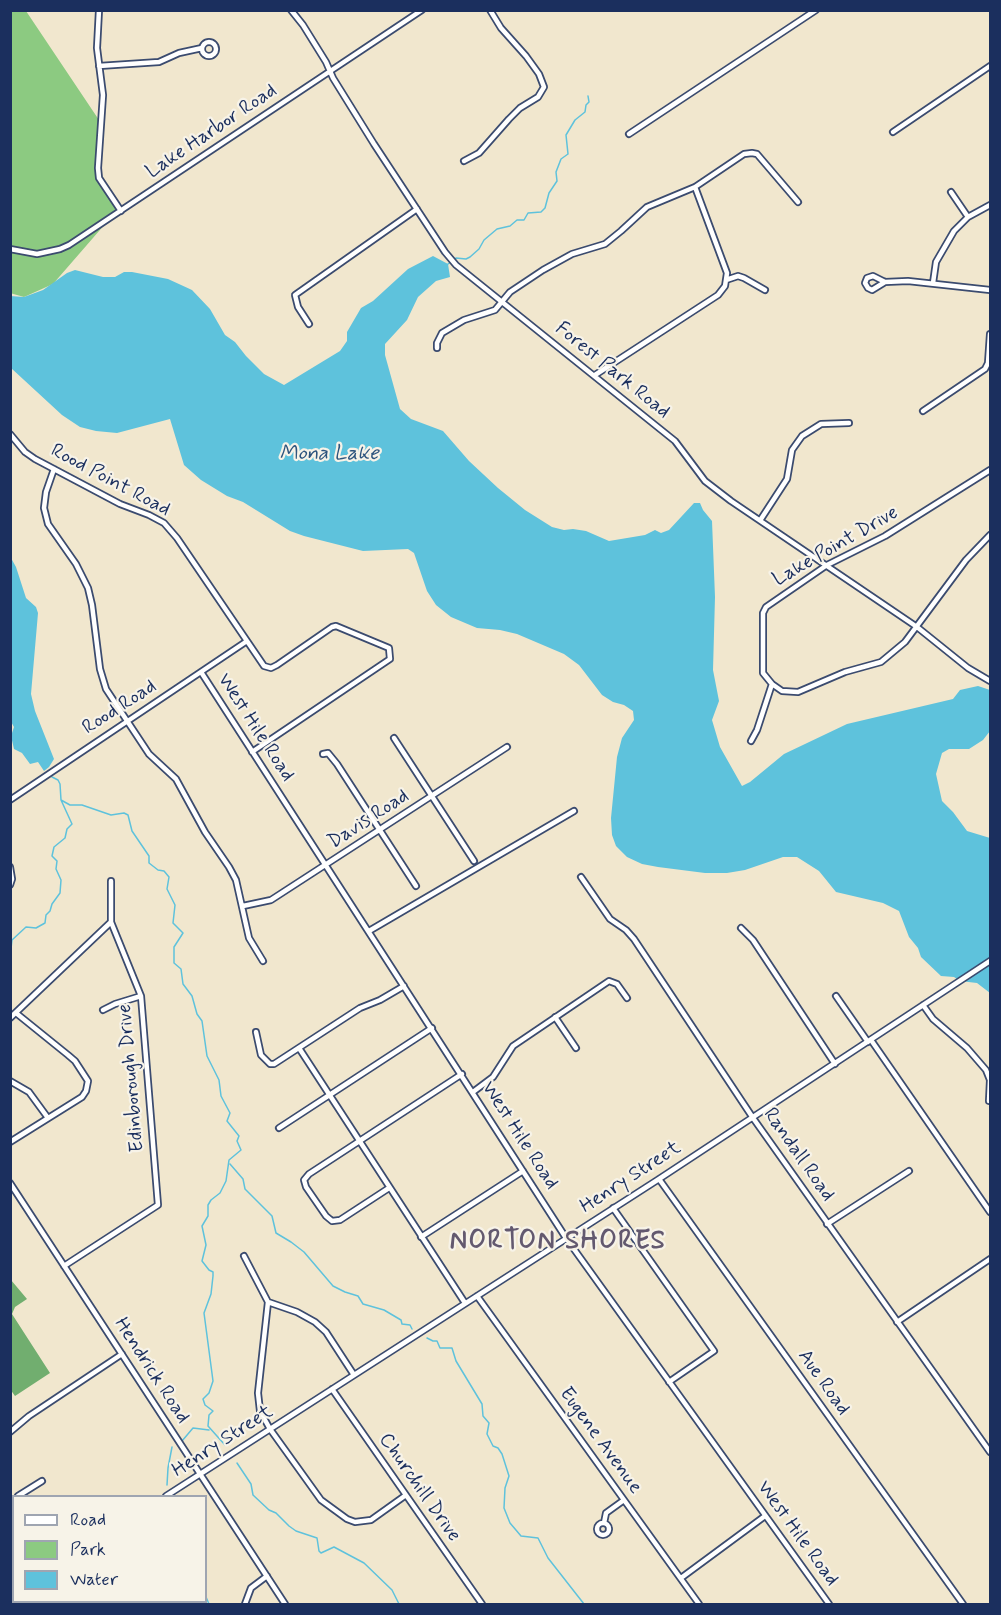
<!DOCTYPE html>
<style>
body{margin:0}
#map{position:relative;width:1001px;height:1615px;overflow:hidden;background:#f1e7ce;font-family:Mynerve,sans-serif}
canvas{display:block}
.frame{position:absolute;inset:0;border:12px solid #1b2f5e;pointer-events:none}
.legend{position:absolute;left:12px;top:1495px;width:195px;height:108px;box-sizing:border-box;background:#f7f3e8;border:2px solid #9fa5b1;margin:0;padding:8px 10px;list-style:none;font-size:18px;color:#1b2f5e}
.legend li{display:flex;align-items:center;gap:12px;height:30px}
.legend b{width:30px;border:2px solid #9fa5b1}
</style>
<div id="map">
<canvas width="1001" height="1615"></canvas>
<div class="frame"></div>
<ul class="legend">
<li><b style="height:8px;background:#fff"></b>Road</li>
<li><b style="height:16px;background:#8cca81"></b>Park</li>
<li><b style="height:16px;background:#5ec2dc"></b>Water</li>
</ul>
</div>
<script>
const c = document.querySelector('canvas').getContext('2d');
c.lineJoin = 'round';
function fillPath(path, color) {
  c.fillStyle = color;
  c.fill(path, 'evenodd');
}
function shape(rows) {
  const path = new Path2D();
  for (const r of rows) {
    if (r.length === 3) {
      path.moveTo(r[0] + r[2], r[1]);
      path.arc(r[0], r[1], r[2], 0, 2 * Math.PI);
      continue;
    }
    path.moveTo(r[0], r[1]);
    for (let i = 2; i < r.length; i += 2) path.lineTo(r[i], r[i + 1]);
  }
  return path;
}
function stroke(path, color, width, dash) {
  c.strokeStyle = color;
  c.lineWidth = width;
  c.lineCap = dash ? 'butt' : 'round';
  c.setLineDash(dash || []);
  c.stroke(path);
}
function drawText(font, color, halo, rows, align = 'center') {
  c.font = font + ' Mynerve,sans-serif';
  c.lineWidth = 4.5;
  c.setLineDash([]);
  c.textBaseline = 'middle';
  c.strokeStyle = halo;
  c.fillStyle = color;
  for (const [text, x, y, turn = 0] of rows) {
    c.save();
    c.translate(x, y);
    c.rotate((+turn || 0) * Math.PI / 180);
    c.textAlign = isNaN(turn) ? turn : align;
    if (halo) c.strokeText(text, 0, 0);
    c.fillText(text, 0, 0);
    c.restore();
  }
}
fillPath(shape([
 [10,11,26,11,101,123,99,178,119,208,53,284,24,297,10,293]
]), '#8cca81');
fillPath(shape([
 [11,1280,27,1299,15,1307,12,1314,50,1373,15,1396,10,1389]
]), '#71ae6f');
fillPath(shape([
 [433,256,448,264,450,277,436,281,418,297,407,320,385,344,385,355,400,409,411,419,443,431,469,461,498,488,525,510,552,527,564,530,573,529,586,531,609,541,645,535,655,530,661,533,669,530,694,503,700,503,703,510,712,521,715,597,713,670,719,701,712,720,720,747,742,786,750,782,784,754,847,724,953,699,960,690,978,686,990,690,990,731,983,740,969,749,949,749,942,753,936,774,942,801,953,812,967,831,990,838,990,993,977,983,960,981,954,977,941,976,921,957,918,948,909,937,899,911,883,903,836,892,819,871,797,857,783,857,745,870,727,873,705,873,658,867,642,864,627,857,616,846,612,835,611,818,617,757,622,738,634,720,633,711,624,705,613,702,602,695,579,665,564,654,517,634,500,630,477,628,451,617,436,605,427,591,414,553,408,549,363,551,304,536,290,531,243,502,227,496,201,480,184,465,170,419,117,433,96,431,80,427,62,415,11,368,10,296,24,297,43,290,67,273,75,270,103,277,115,277,124,272,132,272,168,279,192,290,210,309,225,335,235,342,246,356,264,374,284,385,340,351,347,341,347,332,361,308,373,301,408,269],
 [11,558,16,567,26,598,36,607,38,613,31,694,35,711,54,759,49,767,44,771,38,762,30,764,22,753,14,749,11,736,14,727,10,720]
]), '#5ec2dc');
stroke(shape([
 [448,264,456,258,466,259,470,257,479,249,484,240,497,229,510,226,517,220,524,220,528,213,541,212,545,208,549,193,557,181,556,172,561,159,568,154,566,135,575,120,585,112,586,105,589,102,588,96],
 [61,800,70,805,82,805,111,815,124,813,128,815,132,831,149,856,149,863,158,870,164,871,169,877,167,889,175,905,173,923,183,933,174,947,174,963,181,969,183,984,192,996,197,1014,202,1021,207,1056,219,1080,221,1096,230,1113,227,1121,239,1136,237,1141,241,1150,229,1160,226,1181,220,1193,211,1200,208,1205,208,1216,202,1226,206,1245,202,1261,209,1270,213,1272,213,1276,211,1294,204,1313,213,1381,209,1393,203,1399,205,1405,213,1411,209,1415,208,1426,225,1445],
 [10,957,12,940,26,927,36,928,45,923,46,915,50,911,52,904,60,893,61,880,56,869,57,861,52,856,54,847,65,838,67,829,72,824,61,800,60,784,58,780,52,777],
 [230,1164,243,1179,245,1189,272,1216,276,1233,291,1242,304,1252,333,1286,345,1292,358,1296,363,1304,384,1310,401,1320,402,1324,410,1325,412,1329],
 [427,1338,433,1341,437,1341,440,1348,452,1348,456,1361,482,1404,483,1416,489,1423,487,1434,493,1446,498,1448,502,1454,509,1476,505,1488,504,1508,510,1523,521,1536,538,1538,548,1558,584,1604],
 [182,1441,193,1428,209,1430],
 [237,1463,251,1484,253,1495,269,1510,276,1513,289,1526,296,1531,317,1538,319,1551,321,1553,334,1547,364,1563,392,1590,399,1604],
 [167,1485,168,1468,172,1447],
 [206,1597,209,1604],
 [81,1604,83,1602]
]), '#5ec2dc', 1.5);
const minor = shape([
 [99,10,97,48,103,95,98,168,99,178,121,211],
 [291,10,303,25,326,62,333,78,374,144,445,252,456,265,675,441,705,481,731,501,917,627,968,668,990,681],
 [209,49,7],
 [99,66,159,62,179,53,202,48],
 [893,132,990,66],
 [629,134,816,10],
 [464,161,479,153,509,119,520,108,538,97,544,87,539,74,526,56,501,28,490,10],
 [951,192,968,217],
 [10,249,37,254,60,249,69,245,422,10],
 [726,280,738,276,744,278,765,290],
 [885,282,872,290,868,288,865,283,867,278,873,276,885,282,908,281,990,290],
 [933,283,936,262,954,231,968,217,990,205],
 [309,324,298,307,295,295,417,209],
 [437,348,437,343,442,333,464,320,495,310,510,292,543,270,572,254,605,244,621,231,647,207,695,187,744,154,752,153,757,154,798,202],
 [595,375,718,295,725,286,727,273,695,187],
 [923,411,985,369,988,363,990,334],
 [10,434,25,452,35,459,120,504,149,515,164,523,177,538,264,666,271,668,277,665,332,627,336,626,389,648,390,659,252,752],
 [54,469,46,492,44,508,48,524,76,564,88,588,92,605,100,669,106,689,149,754,176,779,205,832,229,867,236,880,249,938,263,961],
 [990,470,885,536,827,565,766,607,763,613,763,673,772,684,782,691,798,692,845,672,881,662,905,642,966,560,990,535],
 [761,519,787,479,792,450,802,436,821,424,849,423],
 [201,672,566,1238,829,1604],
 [394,738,474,861],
 [751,741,757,730,772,684],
 [323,754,328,753,337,764,416,886],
 [10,800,247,641],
 [10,867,12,879,10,885],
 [581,877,610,919,626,930,634,939,753,1118,990,1452],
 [243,906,271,900,507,747],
 [741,928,753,940,835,1064],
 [369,931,574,811],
 [836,996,868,1042],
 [923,1005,933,1019,967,1048,986,1070,990,1080,989,1101],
 [103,1010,115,1004,141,996],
 [555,1017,576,1048],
 [10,1018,111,922],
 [256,1032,261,1055,270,1064,274,1064,360,1008,380,1000,404,986],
 [871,1040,990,1212],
 [299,1048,465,1303],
 [10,1081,29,1092,48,1118],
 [473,1092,493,1077,513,1046,609,981,617,984,627,998],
 [279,1128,432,1028],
 [10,1142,82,1097,86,1091,88,1081,75,1061,68,1055,16,1013],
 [659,1179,963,1604],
 [10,1183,285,1604],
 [389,1188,340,1220,332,1221,326,1216,306,1187,304,1180,309,1174,462,1074],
 [613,1208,714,1351,669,1382],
 [827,1224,909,1171],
 [421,1237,523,1171],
 [244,1256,268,1302,258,1393,260,1411,270,1429,321,1500,347,1519,355,1522,371,1520,406,1495],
 [64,1266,158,1205,141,996,111,922,111,881],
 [477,1296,699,1604],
 [268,1302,297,1312,315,1322,326,1332,354,1375],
 [897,1322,990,1259],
 [332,1389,482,1604],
 [10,1432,29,1416,122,1354],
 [18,1496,42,1481],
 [166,1496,659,1179,990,961],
 [10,1501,14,1499],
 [603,1529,6],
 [604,1523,606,1513,624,1500],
 [681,1578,765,1516],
 [10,1591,14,1596],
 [17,1602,19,1604],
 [177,1602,180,1604],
 [245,1604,251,1588,267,1576]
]);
stroke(minor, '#3b4b6f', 8);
stroke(minor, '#fff', 4.5);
drawText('20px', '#1b2f5e', '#f7f3e8', [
 ["Lake Harbor Road",212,132,-34],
 ["Forest Park Road",612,371,39],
 ["Rood Point Road",110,481,28],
 ["Lake Point Drive",836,547,-30],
 ["Rood Road",120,708,-33],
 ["West Hile Road",255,728,57],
 ["Davis Road",369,820,-33],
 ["Edinborough Drive",132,1078,-95],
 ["West Hile Road",519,1136,57],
 ["Randall Road",798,1155,55],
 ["Henry Street",631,1178,-33],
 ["Hendrick Road",151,1371,57],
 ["Aue Road",823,1383,55],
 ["Eugene Avenue",600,1441,54],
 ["Henry Street",223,1442,-33],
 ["Churchill Drive",419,1488,55],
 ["West Hile Road",797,1534,54]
]);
drawText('italic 21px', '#2c547e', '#f7f3e8', [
 ["Mona Lake",329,455]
]);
c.letterSpacing = '1.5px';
drawText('bold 26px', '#63596f', '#f7f3e8', [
 ["NORTON SHORES",558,1243]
]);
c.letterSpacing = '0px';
</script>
